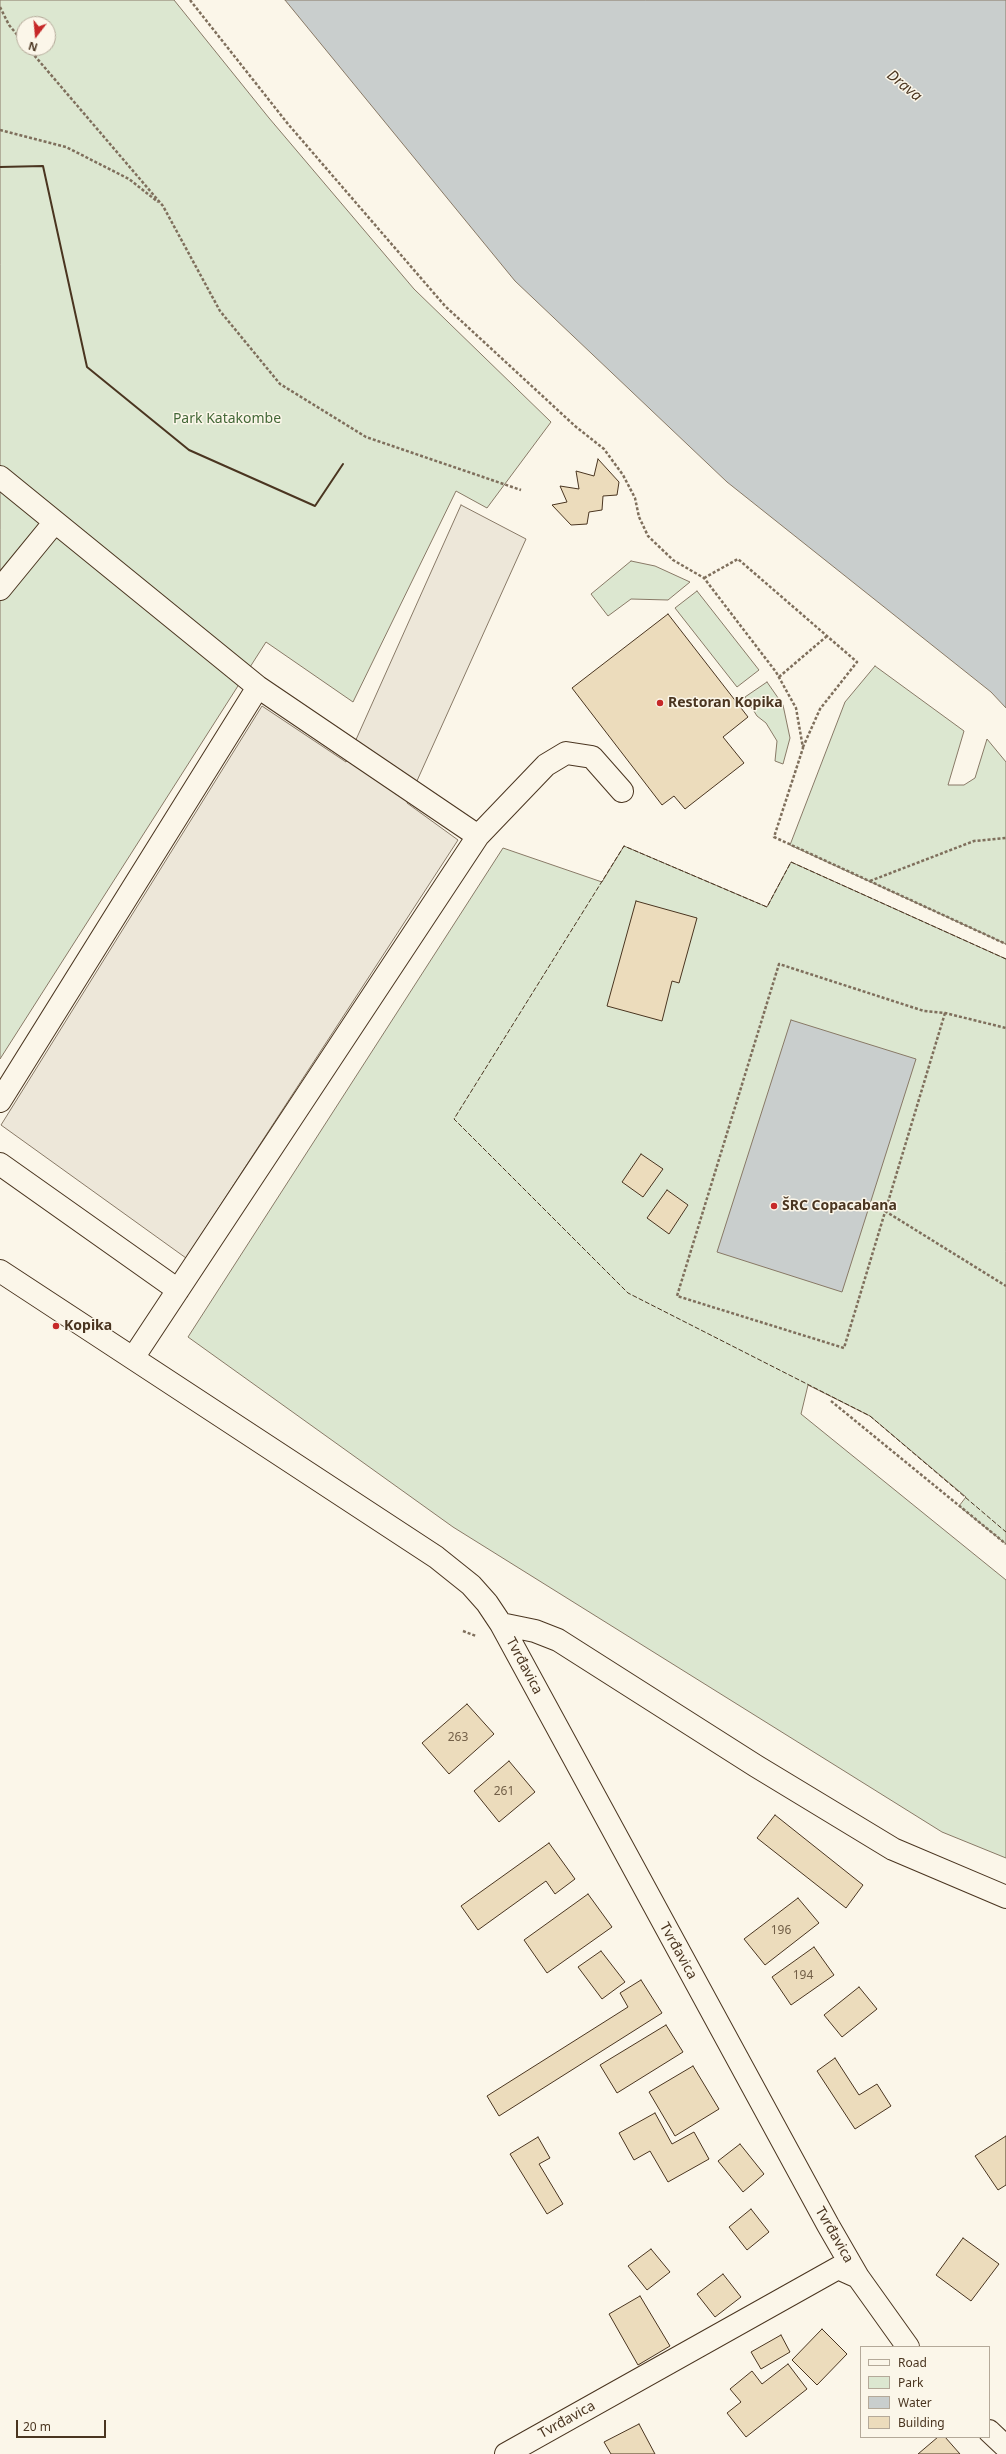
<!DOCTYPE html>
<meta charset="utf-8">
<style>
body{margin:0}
#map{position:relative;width:1006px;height:2454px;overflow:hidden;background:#fbf6e9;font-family:"Noto Sans",sans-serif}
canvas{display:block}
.legend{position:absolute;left:860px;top:2346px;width:130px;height:92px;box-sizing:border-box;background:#fbf6e9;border:1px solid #b4a999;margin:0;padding:5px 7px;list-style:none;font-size:12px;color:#4a3520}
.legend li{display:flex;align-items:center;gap:8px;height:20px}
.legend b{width:20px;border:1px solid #b4a999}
.north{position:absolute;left:16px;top:16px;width:40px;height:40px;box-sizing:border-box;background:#fbf6e9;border:1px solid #b4a999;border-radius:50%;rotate:196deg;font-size:11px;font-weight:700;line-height:16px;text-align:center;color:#4a3520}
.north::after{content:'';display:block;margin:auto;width:14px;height:18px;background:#c62828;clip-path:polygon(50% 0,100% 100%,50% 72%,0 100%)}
.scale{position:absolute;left:16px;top:2420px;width:90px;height:18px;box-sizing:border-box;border:2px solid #4a3520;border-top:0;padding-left:5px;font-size:12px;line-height:14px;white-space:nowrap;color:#4a3520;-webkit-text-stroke:3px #fbf6e9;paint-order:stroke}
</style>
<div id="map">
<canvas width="1006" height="2454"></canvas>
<ul class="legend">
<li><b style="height:5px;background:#fbf6e9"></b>Road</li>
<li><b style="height:11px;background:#dce7d0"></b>Park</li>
<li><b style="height:11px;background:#c9cecd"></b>Water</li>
<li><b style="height:11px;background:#ecdcbc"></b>Building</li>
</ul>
<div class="north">N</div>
<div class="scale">20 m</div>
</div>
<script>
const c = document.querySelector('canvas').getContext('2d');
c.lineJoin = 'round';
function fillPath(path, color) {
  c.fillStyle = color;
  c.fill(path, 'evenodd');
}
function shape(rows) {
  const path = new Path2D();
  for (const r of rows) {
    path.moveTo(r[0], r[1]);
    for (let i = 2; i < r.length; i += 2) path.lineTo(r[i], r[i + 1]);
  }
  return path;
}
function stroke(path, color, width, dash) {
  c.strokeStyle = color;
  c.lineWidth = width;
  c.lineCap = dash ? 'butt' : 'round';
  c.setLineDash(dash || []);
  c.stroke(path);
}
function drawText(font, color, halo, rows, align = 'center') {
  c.font = font + ' "Noto Sans",sans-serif';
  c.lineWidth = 3;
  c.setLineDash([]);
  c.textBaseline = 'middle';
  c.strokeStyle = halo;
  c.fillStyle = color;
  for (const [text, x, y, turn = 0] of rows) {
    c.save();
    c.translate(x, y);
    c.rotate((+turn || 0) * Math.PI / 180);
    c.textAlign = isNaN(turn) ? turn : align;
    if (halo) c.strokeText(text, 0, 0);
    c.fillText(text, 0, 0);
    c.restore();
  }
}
const green = shape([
 [0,0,174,0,269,118,414,289,551,422,487,508,456,491,353,702,266,642,0,1059,0,0],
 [24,24,48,24,48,48,24,48,24,24],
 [631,561,655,566,690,582,668,600,631,599,608,616,591,594,631,561],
 [697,591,759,670,737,687,675,608,697,591],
 [875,666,964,731,948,785,964,785,975,778,987,739,1006,762,1006,944,790,845,845,702,875,666],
 [767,682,783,705,790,738,783,764,775,761,777,741,766,723,757,716,745,697,767,682],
 [624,846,767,907,791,862,1006,959,1006,1544,959,1506,966,1497,870,1416,808,1385,801,1414,1006,1580,1006,1858,942,1832,453,1527,188,1337,503,848,602,882,624,846]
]);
fillPath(green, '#dce7d0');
stroke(green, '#887966', 1);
const parking = shape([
 [461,505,526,539,407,803,458,840,186,1258,1,1125,262,706,346,762,461,505]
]);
fillPath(parking, '#ede7d9');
stroke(parking, '#887966', 1);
const water = shape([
 [285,0,1006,0,1006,708,991,692,727,482,515,281,285,0],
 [791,1020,916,1059,842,1292,717,1252,791,1020]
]);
fillPath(water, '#c9cecd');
stroke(water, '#887966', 1);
const building = shape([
 [598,459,619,482,617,495,603,496,602,510,589,512,587,524,571,525,552,505,567,502,560,486,579,489,576,471,594,476,598,459],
 [668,614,748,717,723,737,744,763,685,809,674,796,662,805,572,688,668,614],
 [636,901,697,918,679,983,672,981,662,1021,607,1006,636,901],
 [641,1154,663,1169,643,1197,622,1182,641,1154],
 [667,1190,688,1205,669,1234,647,1218,667,1190],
 [467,1704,494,1734,449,1774,422,1743,467,1704],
 [509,1761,535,1792,499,1822,474,1791,509,1761],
 [775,1815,863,1885,846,1908,757,1838,775,1815],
 [549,1843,575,1879,555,1894,546,1881,478,1930,461,1906,549,1843],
 [588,1894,612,1927,547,1973,524,1940,588,1894],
 [798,1898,819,1923,765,1965,744,1939,798,1898],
 [814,1947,834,1975,791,2005,772,1977,814,1947],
 [601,1951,625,1982,602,1999,578,1967,601,1951],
 [641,1980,662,2013,499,2116,487,2096,628,2007,620,1993,641,1980],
 [859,1987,877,2009,842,2037,824,2015,859,1987],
 [666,2025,683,2052,617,2093,600,2065,666,2025],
 [835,2058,859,2095,877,2084,891,2106,855,2129,817,2071,835,2058],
 [693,2066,719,2109,675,2136,649,2092,693,2066],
 [655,2113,672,2144,694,2132,709,2159,668,2182,650,2151,634,2160,619,2133,655,2113],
 [1006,2136,1006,2185,998,2190,975,2156,1006,2136],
 [538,2137,550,2158,539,2164,563,2204,547,2214,510,2154,538,2137],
 [740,2144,764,2174,743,2192,718,2161,740,2144],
 [751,2209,769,2232,747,2250,729,2227,751,2209],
 [963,2238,999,2264,971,2301,936,2275,963,2238],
 [651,2249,670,2272,647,2290,628,2266,651,2249],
 [723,2274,741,2297,715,2317,697,2294,723,2274],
 [640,2296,670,2346,638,2365,609,2314,640,2296],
 [822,2329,847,2354,817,2385,792,2360,822,2329],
 [781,2335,790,2352,761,2369,751,2352,781,2335],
 [788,2364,807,2389,746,2437,727,2413,741,2402,730,2389,752,2371,762,2384,788,2364],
 [639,2424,655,2454,611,2454,604,2442,639,2424],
 [938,2437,945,2437,960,2454,918,2454,938,2437]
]);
fillPath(building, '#ecdcbc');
stroke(building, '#4a3520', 1);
const minor = shape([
 [0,477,258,687,478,836,133,1358],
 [0,589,54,523],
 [478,836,546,765,566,753,592,757,622,791],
 [0,1101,258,687],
 [0,1164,178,1290],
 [0,1271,436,1557,471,1585,487,1603,501,1624,828,2225,858,2277,908,2347],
 [501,1624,535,1631,558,1640,756,1766,893,1849,1006,1897],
 [989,2431,1006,2447],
 [506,2454,838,2268,858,2277]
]);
stroke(minor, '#4a3520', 24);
stroke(shape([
 [190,0,288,124,445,306,575,426,604,449,623,475,635,498,639,517,648,536,673,560,704,578,776,672,796,708,803,748,774,837,1006,944],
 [0,7,9,25,24,43],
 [28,48,163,206,220,311,280,384,366,437,521,490],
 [0,130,66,147,129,179,158,202],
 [704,578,738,559,857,662,820,709,803,747],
 [779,677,827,636],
 [870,881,974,841,1006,838],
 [945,1013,844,1348,677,1296,779,964,924,1011,945,1013,1006,1028],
 [885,1211,1006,1286],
 [831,1401,1006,1544],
 [463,1631,476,1636]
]), '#7f6f5c', 2.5, [3, 2]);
stroke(minor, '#fbf6e9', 22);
stroke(shape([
 [1006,959,791,862,767,907,624,846,454,1119,628,1293,870,1416,1006,1532]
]), '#4a3520', 1, [5, 2]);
stroke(shape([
 [0,167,43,166,87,367,189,450,315,506,343,464]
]), '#4a3520', 2);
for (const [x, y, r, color] of [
 [660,703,4,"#c62828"],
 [774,1206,4,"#c62828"],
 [56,1326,4,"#c62828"]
]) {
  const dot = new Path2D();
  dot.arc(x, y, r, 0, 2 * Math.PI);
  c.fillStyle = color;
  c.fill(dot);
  stroke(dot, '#fbf6e9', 1.5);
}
drawText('12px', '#725f47', null, [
 ["263",458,1738],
 ["261",504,1792],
 ["196",781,1931],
 ["194",803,1976]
]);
drawText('14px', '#436837', '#fbf6e9', [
 ["Park Katakombe",227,419]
]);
drawText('bold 14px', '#4a3520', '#fbf6e9', [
 ["Restoran Kopika",668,703],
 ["ŠRC Copacabana",782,1206],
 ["Kopika",64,1326]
], 'left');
drawText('14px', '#4a3520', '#fbf6e9', [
 ["Tvrđavica",524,1666,62],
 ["Tvrđavica",678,1951,61],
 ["Tvrđavica",834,2235,60],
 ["Tvrđavica",567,2420,-29]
]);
drawText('italic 15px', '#4a3520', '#fbf6e9', [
 ["Drava",904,86,39]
]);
</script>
